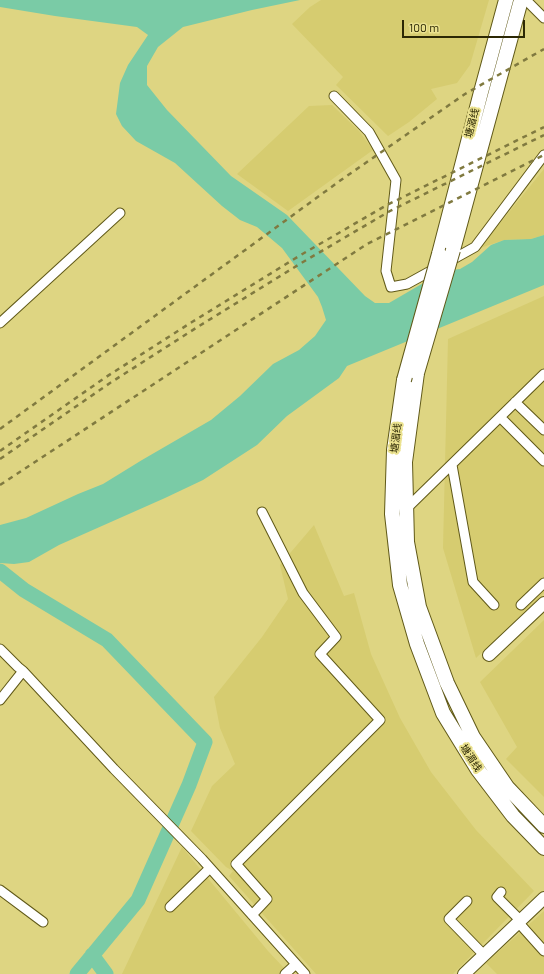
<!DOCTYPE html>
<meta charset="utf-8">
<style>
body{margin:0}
#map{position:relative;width:544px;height:974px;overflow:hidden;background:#ded582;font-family:Barlow,sans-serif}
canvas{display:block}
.scale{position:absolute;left:402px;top:20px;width:123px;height:18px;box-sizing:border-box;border:2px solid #2c2804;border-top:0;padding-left:5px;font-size:12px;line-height:14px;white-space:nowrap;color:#2c2804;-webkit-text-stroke:3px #ebe28f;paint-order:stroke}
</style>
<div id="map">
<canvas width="544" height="974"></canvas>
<div class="scale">100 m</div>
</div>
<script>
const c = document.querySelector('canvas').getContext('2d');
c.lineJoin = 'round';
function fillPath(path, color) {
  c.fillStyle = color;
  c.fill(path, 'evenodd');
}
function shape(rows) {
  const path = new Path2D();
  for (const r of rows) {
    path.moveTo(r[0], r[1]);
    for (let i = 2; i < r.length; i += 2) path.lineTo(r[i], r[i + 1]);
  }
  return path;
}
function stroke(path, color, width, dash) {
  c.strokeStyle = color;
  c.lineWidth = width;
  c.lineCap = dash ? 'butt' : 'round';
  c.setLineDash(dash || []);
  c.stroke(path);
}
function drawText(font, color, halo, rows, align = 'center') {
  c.font = font + ' Barlow,"Noto Sans SC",sans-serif';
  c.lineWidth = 4;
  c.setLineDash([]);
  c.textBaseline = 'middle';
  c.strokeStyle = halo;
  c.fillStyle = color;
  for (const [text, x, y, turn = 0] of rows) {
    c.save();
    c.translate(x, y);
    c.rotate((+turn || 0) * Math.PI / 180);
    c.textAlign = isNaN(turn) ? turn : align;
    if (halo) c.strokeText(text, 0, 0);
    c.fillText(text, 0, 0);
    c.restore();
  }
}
fillPath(shape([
 [321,0,489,0,470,65,457,83,431,89,437,99,409,122,388,136,336,85,343,77,292,24,310,7],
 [332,105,359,131,373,150,288,211,237,174,309,106],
 [544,169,544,235,531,239,504,240,480,248],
 [544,296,544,593,476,658,443,548,448,339],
 [314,525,344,596,354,593,371,654,400,718,431,772,476,830,534,891,453,974,316,974,229,876,233,871,226,867,191,831,212,786,235,764,220,728,214,697,262,637,288,599,280,565],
 [544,620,544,797,506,759,517,747,480,682],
 [182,847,268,951,284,968,279,974,122,974],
 [544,911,544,974,497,974,486,963]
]), '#d6cc70');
fillPath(shape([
 [0,0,300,0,252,10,183,27,158,47,147,66,147,85,167,110,231,176,287,215,365,296,375,303,389,303,444,271,460,269,472,262,491,245,504,240,531,239,544,235,544,285,347,366,339,378,287,416,257,445,203,480,165,498,59,545,29,562,14,564,0,563,0,525,26,518,78,494,103,484,142,460,211,420,240,396,273,364,299,350,315,336,326,320,322,307,318,297,282,248,257,227,240,220,222,206,175,163,136,141,122,126,116,114,120,83,128,65,148,35,137,27,55,16,0,7]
]), '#7acba6');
stroke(shape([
 [0,571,24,590,107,640,205,742,189,785,138,900,77,974],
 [92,955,106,974]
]), '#7acba6', 15);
const street = shape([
 [526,0,544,18],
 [334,96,369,132,396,180,386,271,391,287,407,284,436,268],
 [448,262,475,247,544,155],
 [0,323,120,213],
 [515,402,544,430],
 [500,417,544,461],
 [452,465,473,582,494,605],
 [406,509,544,374],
 [521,605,544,583],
 [0,649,18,667,23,671,114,769,202,859,305,974],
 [0,700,23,671],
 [0,890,43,922],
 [501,892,497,897,520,920],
 [467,901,449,919,484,955],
 [170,907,210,868],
 [252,915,267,899,236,864,380,720,320,654,336,637,303,593,262,512],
 [518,922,544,951],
 [285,974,296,964]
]);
const secondary = shape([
 [489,655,544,603],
 [464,974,544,898]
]);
const primary = shape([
 [453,250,521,0],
 [439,254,481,92,506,0],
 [417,373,405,462,407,542,419,607,447,683,473,737,507,787,544,826],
 [404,380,394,450,392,514,400,585,417,644,443,713,478,770,513,816,544,848]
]);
stroke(street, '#605918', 11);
stroke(secondary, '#605918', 14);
stroke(primary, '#605918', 16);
stroke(street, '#fff', 9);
stroke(secondary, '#fff', 12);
stroke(primary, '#fff', 14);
stroke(shape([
 [0,429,341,180,465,94,544,49],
 [0,451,106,377,192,322,299,256,387,205,544,127],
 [0,459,110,383,196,328,303,262,390,211,544,135],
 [0,485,367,244,544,155]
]), '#807a40', 2.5, [5, 5]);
const primaryBridge = shape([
 [417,373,453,250],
 [404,380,439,254]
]);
stroke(primaryBridge, '#605918', 16, []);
stroke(primaryBridge, '#fff', 14);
drawText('10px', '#2c2804', '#ebe28f', [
 ["塘湄线",472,123,-76],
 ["塘湄线",396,438,-83],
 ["塘湄线",471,758,57]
]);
</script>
